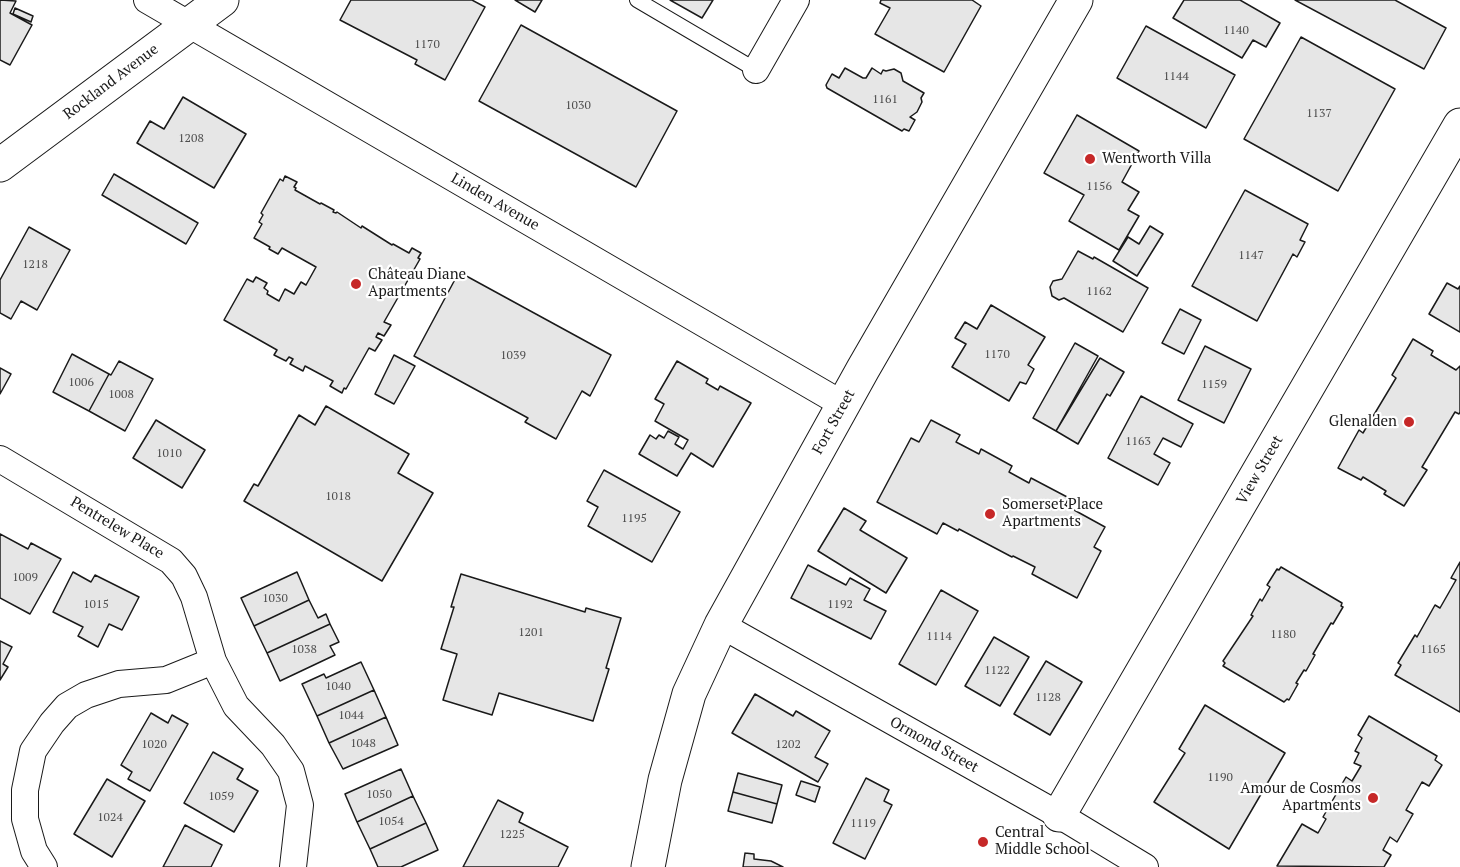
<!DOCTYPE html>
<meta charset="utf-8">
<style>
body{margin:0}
canvas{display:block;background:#fff}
</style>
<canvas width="1460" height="867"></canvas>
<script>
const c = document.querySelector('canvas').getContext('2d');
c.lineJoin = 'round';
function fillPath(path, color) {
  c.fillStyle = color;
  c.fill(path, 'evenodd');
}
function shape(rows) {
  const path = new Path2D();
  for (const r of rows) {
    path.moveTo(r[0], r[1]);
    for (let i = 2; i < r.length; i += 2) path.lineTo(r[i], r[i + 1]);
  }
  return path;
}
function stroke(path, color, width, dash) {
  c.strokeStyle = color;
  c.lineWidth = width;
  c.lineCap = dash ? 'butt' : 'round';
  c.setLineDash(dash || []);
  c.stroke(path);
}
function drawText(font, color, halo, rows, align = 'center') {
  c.font = font + ' "PT Serif",serif';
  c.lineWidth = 4.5;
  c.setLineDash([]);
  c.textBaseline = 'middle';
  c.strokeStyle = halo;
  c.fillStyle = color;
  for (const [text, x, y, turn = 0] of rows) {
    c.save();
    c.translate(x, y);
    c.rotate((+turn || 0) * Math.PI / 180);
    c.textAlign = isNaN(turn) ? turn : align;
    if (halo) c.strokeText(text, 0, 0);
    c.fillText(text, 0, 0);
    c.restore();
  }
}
const building = shape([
 [0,0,16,1,10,13,32,25,10,65,0,60,0,0],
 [351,0,472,0,485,7,445,80,415,64,417,60,340,20,351,0],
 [515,0,542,0,535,12,515,0],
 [670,0,713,0,702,18,670,0],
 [881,0,972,0,981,6,944,72,875,34,890,8,880,3,881,0],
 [1184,0,1240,0,1280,23,1266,47,1253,40,1242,58,1173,18,1184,0],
 [1295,0,1395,0,1446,28,1424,69,1295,0],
 [15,8,33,16,31,22,13,14,15,8],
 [521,25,677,111,636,187,479,101,521,25],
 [1146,26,1235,75,1206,128,1117,78,1146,26],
 [1301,37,1395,89,1338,191,1244,139,1301,37],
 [845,68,863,78,866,78,872,68,881,74,883,70,886,71,894,69,901,73,903,81,924,93,921,98,922,102,917,112,910,117,915,120,909,131,904,129,902,131,827,88,826,85,832,74,839,78,845,68],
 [183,97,246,134,214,188,137,143,150,121,164,129,183,97],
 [1077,115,1139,151,1122,182,1139,192,1128,210,1139,216,1119,250,1069,221,1084,195,1044,173,1077,115],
 [114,174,198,223,186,244,102,195,114,174],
 [285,176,297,182,294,187,296,188,295,190,320,204,321,203,334,210,333,212,336,213,337,212,361,228,362,226,392,245,393,244,409,253,412,248,421,253,418,258,420,259,384,322,391,325,384,336,378,333,376,337,382,340,375,351,369,348,346,389,344,388,342,393,330,386,333,381,305,366,303,371,290,364,293,359,289,357,286,361,274,355,277,350,224,320,247,279,253,282,256,277,267,283,264,288,268,291,267,294,279,301,285,289,294,294,301,282,306,285,316,267,282,248,278,254,269,249,270,247,254,238,262,224,259,222,263,215,261,213,280,179,283,181,285,176],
 [1245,190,1308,224,1300,240,1305,242,1297,257,1293,254,1257,321,1192,286,1245,190],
 [1150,226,1163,234,1137,276,1113,261,1128,237,1139,244,1150,226],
 [29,227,70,250,37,310,21,301,11,319,0,313,0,280,29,227],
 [1078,251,1093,259,1094,257,1148,288,1123,332,1064,298,1059,300,1052,296,1050,287,1053,281,1062,279,1078,251],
 [459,272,611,355,590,396,582,391,556,439,525,422,528,418,414,356,459,272],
 [1447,283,1458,289,1460,286,1460,332,1429,314,1447,283],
 [991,305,1045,337,1028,365,1034,369,1026,384,1020,382,1009,401,952,367,966,344,955,338,965,322,977,329,991,305],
 [1180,309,1201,320,1184,354,1162,343,1180,309],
 [1413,339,1433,351,1431,355,1456,370,1460,366,1460,412,1459,414,1455,412,1422,467,1427,470,1404,506,1384,494,1386,491,1363,477,1361,480,1338,468,1359,430,1363,433,1396,378,1392,375,1413,339],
 [1075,343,1098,356,1056,431,1033,418,1075,343],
 [1205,346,1251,369,1224,423,1178,400,1205,346],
 [72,354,109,374,89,411,53,392,72,354],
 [394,355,415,366,394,404,375,394,394,355],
 [1100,358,1124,372,1110,396,1107,394,1078,444,1056,431,1100,358],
 [119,361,153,379,125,431,89,411,109,374,111,375,119,361],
 [677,361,708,379,706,383,718,390,720,386,751,403,713,467,691,453,677,476,639,454,650,435,656,439,659,435,664,438,668,431,679,437,675,444,683,449,688,440,655,421,664,404,655,399,677,361],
 [0,368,11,374,0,394,0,368],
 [1141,396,1193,424,1181,447,1163,438,1154,454,1170,463,1158,485,1108,458,1141,396],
 [326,406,409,454,398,473,433,493,382,581,244,501,254,484,258,486,299,415,315,425,326,406],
 [156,420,205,450,182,488,133,458,156,420],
 [931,420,960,435,956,442,979,454,981,449,1012,466,1009,472,1029,483,1031,478,1069,498,1065,505,1105,527,1094,547,1101,551,1077,598,1032,574,1035,567,1013,556,1012,557,959,529,958,531,943,523,937,534,877,502,911,438,919,442,931,420],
 [604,470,680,512,652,562,588,526,598,507,587,501,604,470],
 [844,508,866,521,860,530,907,558,886,593,818,551,844,508],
 [0,534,28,549,31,543,61,559,30,614,0,598,0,534],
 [1460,562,1460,712,1395,675,1401,665,1398,663,1415,635,1417,637,1435,605,1440,608,1456,580,1451,578,1460,562],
 [808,565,846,585,850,578,870,589,864,600,886,611,871,639,791,598,808,565],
 [1281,567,1342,603,1341,606,1343,607,1333,624,1331,623,1313,654,1315,655,1306,671,1304,670,1296,683,1298,684,1289,700,1287,699,1284,702,1223,666,1225,663,1223,661,1253,616,1251,615,1260,599,1262,601,1270,587,1267,585,1277,569,1279,570,1281,567],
 [73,572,91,582,95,575,139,597,122,630,109,624,98,647,78,636,83,627,53,612,73,572],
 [297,572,309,600,254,626,241,598,297,572],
 [461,574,585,612,586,608,621,618,606,668,609,669,593,721,499,693,492,715,443,700,457,654,441,649,454,607,451,607,461,574],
 [941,590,978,611,936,685,899,664,941,590],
 [309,600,318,618,326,614,330,624,267,653,254,626,309,600],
 [330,624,339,642,330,646,335,655,280,681,267,653,330,624],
 [994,637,1029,657,1000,706,965,686,994,637],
 [0,641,12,647,3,664,8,667,0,680,0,641],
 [1046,661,1082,682,1050,735,1014,714,1046,661],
 [361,662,374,690,317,716,302,684,324,674,326,678,361,662],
 [374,690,386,717,329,743,317,716,374,690],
 [755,694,793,716,796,711,830,731,815,757,828,764,818,782,732,733,755,694],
 [1205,705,1285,753,1229,849,1154,802,1185,753,1179,749,1205,705],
 [151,713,168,723,172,715,188,724,150,791,128,779,132,772,121,765,151,713],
 [1369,716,1437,756,1435,760,1442,765,1429,786,1422,782,1406,810,1413,814,1397,842,1390,837,1383,850,1391,855,1384,867,1277,866,1302,824,1318,833,1326,819,1323,817,1346,777,1352,781,1361,766,1354,763,1359,753,1355,751,1362,738,1358,735,1369,716],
 [386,717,398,745,343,769,329,743,386,717],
 [213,752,243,769,237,779,258,791,234,832,184,803,213,752],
 [401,769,413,796,357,822,345,794,401,769],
 [738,773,782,785,777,804,733,792,738,773],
 [866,778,889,790,884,801,892,805,865,859,833,843,866,778],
 [107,779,145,801,112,857,74,834,107,779],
 [801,781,820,787,815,802,796,795,801,781],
 [733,792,777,804,772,823,728,811,733,792],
 [413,796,426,823,370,849,357,822,413,796],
 [498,800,523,813,519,822,568,847,558,867,463,867,498,800],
 [426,823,438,850,401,867,378,867,370,849,426,823],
 [185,825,222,845,211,867,163,867,185,825],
 [745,853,754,854,754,859,771,861,783,867,743,867,745,853]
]);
fillPath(building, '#e6e6e6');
stroke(building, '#1a1a1a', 1.5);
const lane = shape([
 [637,0,756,70]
]);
const street = shape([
 [147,0,844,405],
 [756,70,796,0],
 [0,459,171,561,184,576,194,597,213,661],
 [721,625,1059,815,1145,867],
 [44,867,34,851,25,819,25,790,33,751,52,723,67,706,86,695,119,684,166,680,213,661,236,706,273,745,291,771,300,805,293,867]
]);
const secondary = shape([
 [0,165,222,0],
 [1059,815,1460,125],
 [648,867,665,780,689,694,721,625,863,369,1076,0]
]);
stroke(lane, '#1a1a1a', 16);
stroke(street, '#1a1a1a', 28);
stroke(secondary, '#1a1a1a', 35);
stroke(lane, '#fff', 14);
stroke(street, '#fff', 26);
stroke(secondary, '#fff', 33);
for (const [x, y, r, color] of [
 [1090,159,6,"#c62828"],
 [356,284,6,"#c62828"],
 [1409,422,6,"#c62828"],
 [990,514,6,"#c62828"],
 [1373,798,6,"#c62828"],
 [983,842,6,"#c62828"]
]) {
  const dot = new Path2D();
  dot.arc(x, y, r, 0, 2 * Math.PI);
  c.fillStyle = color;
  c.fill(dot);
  stroke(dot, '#fff', 2);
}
drawText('12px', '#4d4d4d', null, [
 ["1140",1236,31],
 ["1170",427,45],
 ["1144",1176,77],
 ["1161",885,100],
 ["1030",578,106],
 ["1137",1319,114],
 ["1208",191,139],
 ["1156",1099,187],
 ["1147",1251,256],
 ["1218",35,265],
 ["1162",1099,292],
 ["1170",997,355],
 ["1039",513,356],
 ["1006",81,383],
 ["1159",1214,385],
 ["1008",121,395],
 ["1163",1138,442],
 ["1010",169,454],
 ["1018",338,497],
 ["1195",634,519],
 ["1009",25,578],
 ["1030",275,599],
 ["1015",96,605],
 ["1192",840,605],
 ["1201",531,633],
 ["1180",1283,635],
 ["1114",939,637],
 ["1038",304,650],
 ["1165",1433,650],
 ["1122",997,671],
 ["1040",338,687],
 ["1128",1048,698],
 ["1044",351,716],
 ["1048",363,744],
 ["1020",154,745],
 ["1202",788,745],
 ["1190",1220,778],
 ["1050",379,795],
 ["1059",221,797],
 ["1024",110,818],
 ["1054",391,822],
 ["1119",863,824],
 ["1225",512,835]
]);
drawText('15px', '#1a1a1a', '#fff', [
 ["Rockland Avenue",111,82,-37],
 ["Linden Avenue",495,202,30],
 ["Fort Street",834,422,-61],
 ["View Street",1260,470,-60],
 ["Pentrelew Place",117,528,31],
 ["Ormond Street",934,745,29]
]);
drawText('15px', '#1a1a1a', '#fff', [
 ["Wentworth Villa",1102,159],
 ["Château Diane",368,275],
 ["Apartments",368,292],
 ["Glenalden",1397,422,"right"],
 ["Somerset Place",1002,505],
 ["Apartments",1002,522],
 ["Amour de Cosmos",1361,789,"right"],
 ["Apartments",1361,806,"right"],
 ["Central",995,833],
 ["Middle School",995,850]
], 'left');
</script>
